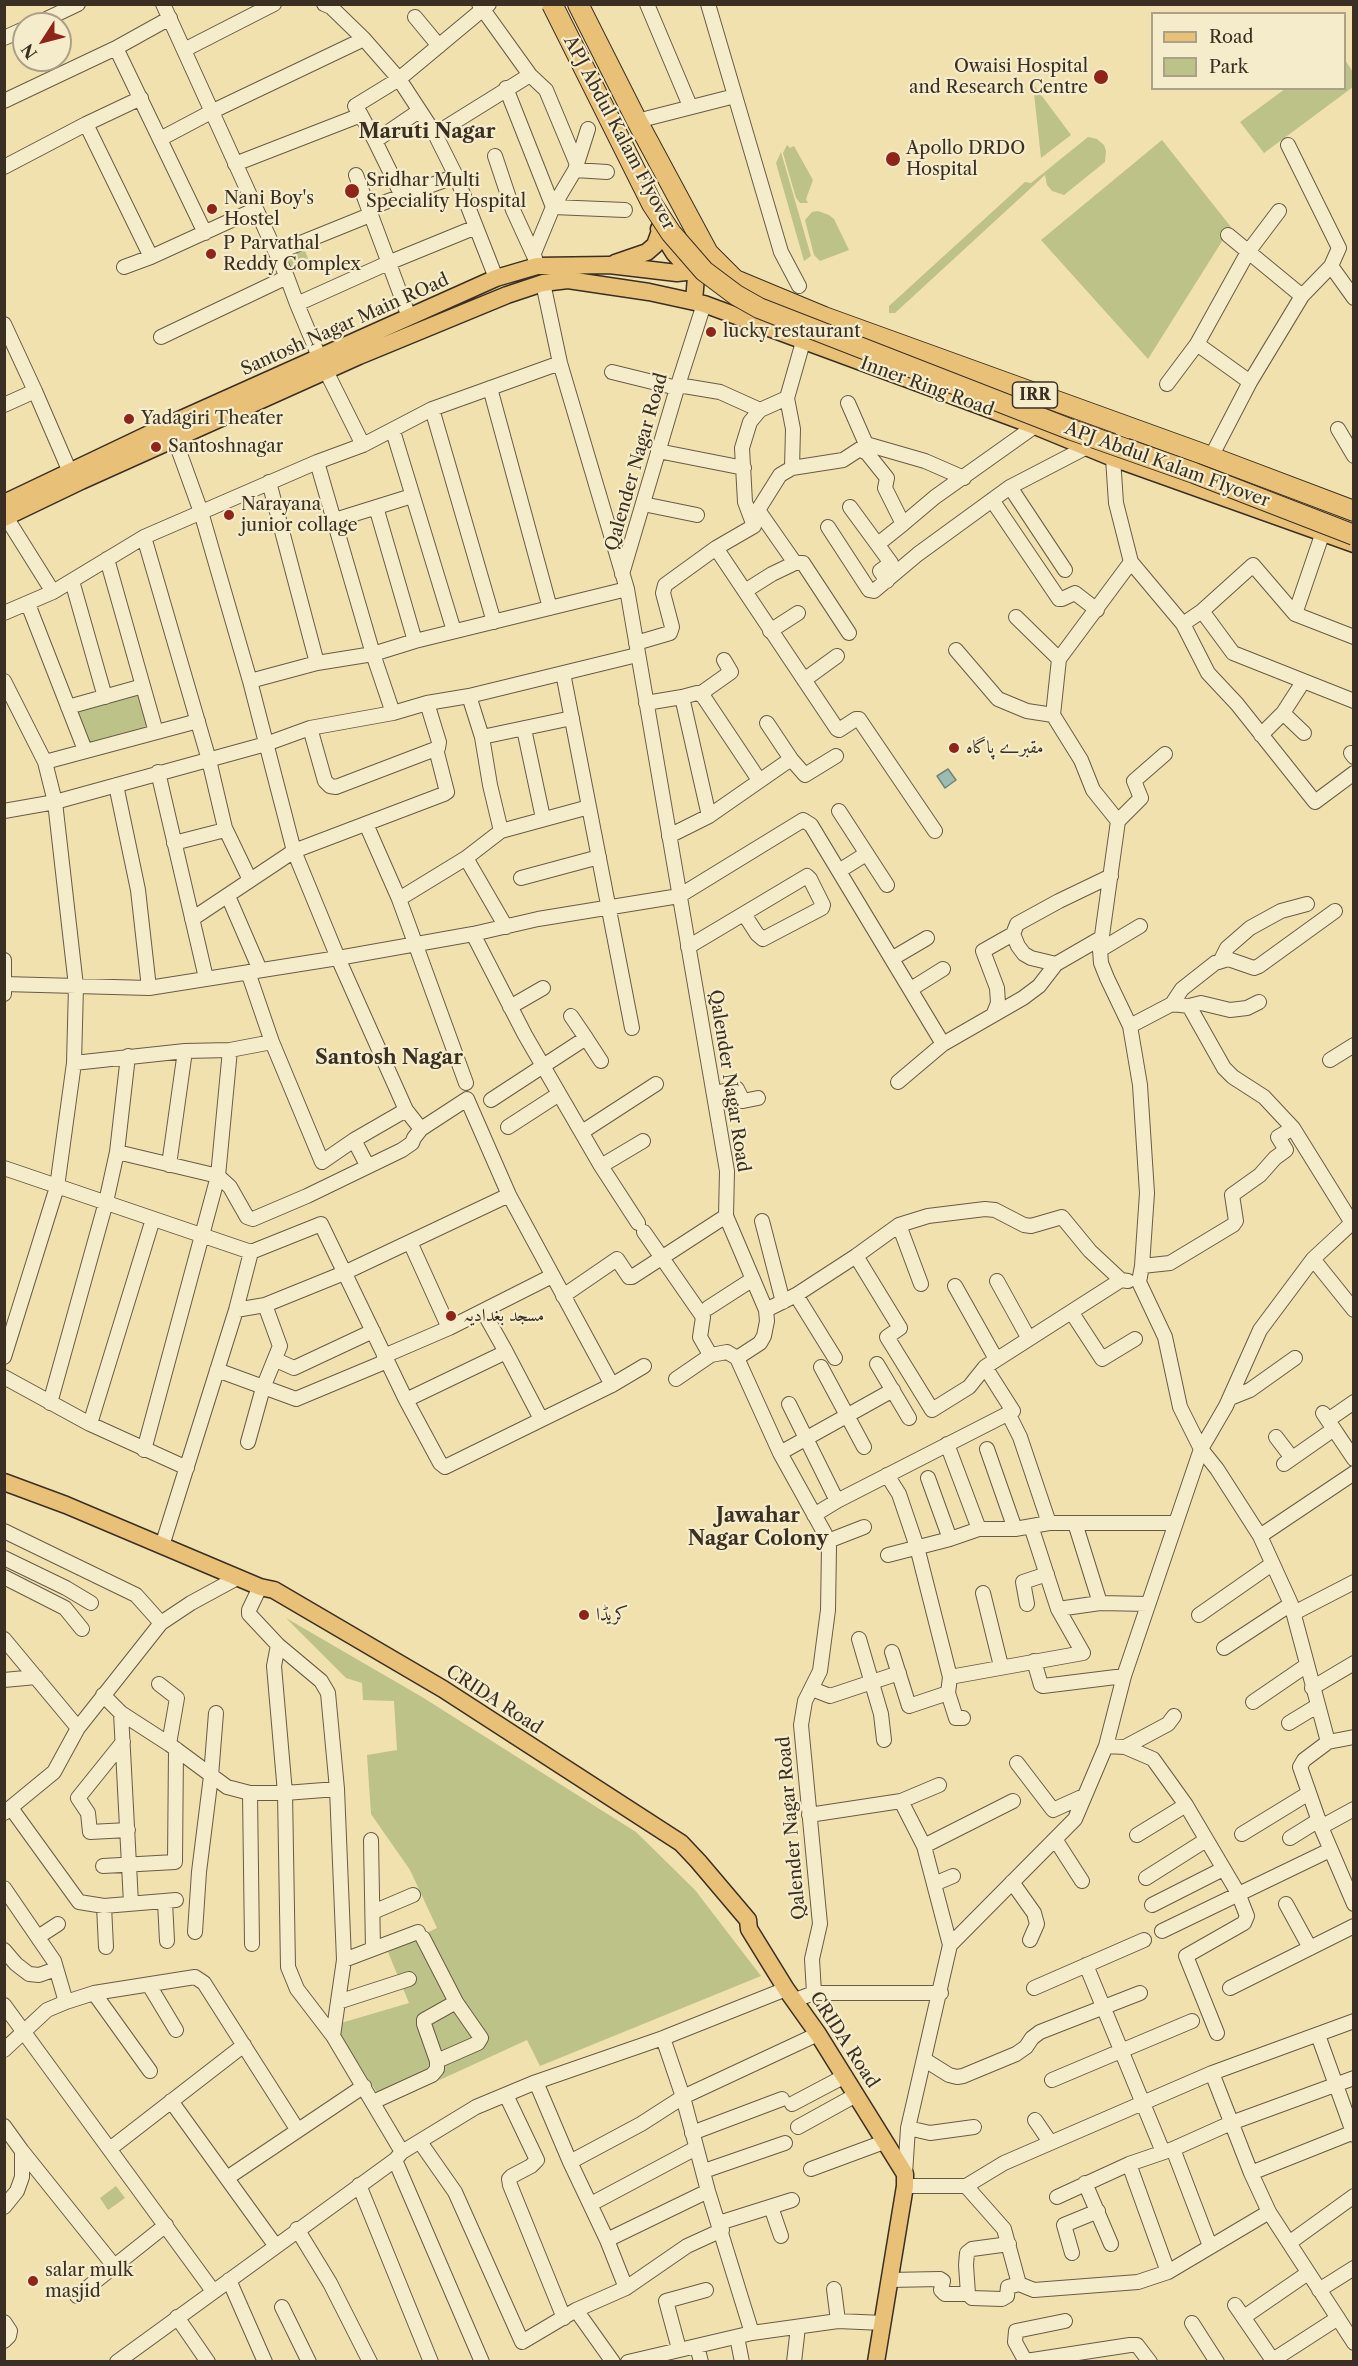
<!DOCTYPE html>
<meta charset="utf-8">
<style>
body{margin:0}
#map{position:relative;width:1358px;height:2366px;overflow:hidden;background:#f0e1af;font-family:"Libre Caslon Text",serif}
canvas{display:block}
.frame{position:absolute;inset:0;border:6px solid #3b2f23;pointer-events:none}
.legend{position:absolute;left:1151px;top:12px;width:195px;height:78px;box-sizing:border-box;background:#f5eccb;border:2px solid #aba088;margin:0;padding:8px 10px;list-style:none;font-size:18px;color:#3b2f23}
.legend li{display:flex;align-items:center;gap:12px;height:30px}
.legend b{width:30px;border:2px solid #aba088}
.north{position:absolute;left:12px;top:12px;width:60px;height:60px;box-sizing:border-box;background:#f5eccb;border:2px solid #aba088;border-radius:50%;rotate:234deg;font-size:16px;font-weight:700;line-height:24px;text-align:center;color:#3b2f23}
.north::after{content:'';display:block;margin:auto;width:21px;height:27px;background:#8f2418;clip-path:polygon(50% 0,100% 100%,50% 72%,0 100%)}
</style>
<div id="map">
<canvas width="1358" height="2366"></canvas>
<div class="frame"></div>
<ul class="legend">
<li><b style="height:8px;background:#e8c078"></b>Road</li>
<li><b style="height:16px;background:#bdc288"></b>Park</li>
</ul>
<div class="north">N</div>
</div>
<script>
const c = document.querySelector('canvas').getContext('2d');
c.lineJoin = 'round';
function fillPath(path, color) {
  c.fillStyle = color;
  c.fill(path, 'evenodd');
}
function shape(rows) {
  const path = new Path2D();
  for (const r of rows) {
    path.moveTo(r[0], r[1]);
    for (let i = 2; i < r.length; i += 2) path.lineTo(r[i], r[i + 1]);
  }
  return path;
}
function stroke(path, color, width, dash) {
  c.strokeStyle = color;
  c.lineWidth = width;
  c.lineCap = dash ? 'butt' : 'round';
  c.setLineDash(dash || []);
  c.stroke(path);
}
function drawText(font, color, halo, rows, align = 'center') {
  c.font = font + ' "Libre Caslon Text",Amiri,serif';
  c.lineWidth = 4.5;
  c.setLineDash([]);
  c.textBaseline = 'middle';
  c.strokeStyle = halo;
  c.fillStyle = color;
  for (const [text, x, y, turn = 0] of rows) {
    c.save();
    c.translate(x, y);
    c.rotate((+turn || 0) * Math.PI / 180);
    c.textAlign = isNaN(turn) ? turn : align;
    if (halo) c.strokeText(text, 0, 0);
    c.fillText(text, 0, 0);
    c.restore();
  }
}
fillPath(shape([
 [1345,60,1353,72,1353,87,1264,153,1240,122,1285,89,1344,88],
 [1033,84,1071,135,1041,158],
 [1088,137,1097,139,1104,145,1106,151,1105,162,1064,195,1052,191,1047,185,1045,175,895,313,889,313,889,306,1025,182,1031,183],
 [1162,140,1231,227,1148,359,1041,240],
 [787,145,790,148,794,146,813,180,806,199,808,203,800,203,796,198,783,153],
 [781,152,811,256,804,261,776,163],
 [818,211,829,215,834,219,849,250,820,261,814,255,805,220,812,212],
 [304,248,309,261,290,268,285,255],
 [142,688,154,733,87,750,72,709],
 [286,1618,422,1697,636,1832,695,1890,761,1976,540,2066,527,2040,385,2105,341,2037,341,2023,409,2003,388,1952,437,1928,410,1870,371,1814,367,1755,397,1750,394,1701,363,1700,362,1683,346,1678],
 [116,2186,125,2198,108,2210,100,2198]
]), '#bdc288');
const water = shape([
 [948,769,956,780,945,788,937,776,948,769]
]);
fillPath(water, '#9bbcb0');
stroke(water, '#758478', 1.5);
const minor = shape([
 [163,4,287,277,297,304],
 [324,4,331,7,364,39,399,79,435,134,456,176,496,278],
 [479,4,530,75,546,90,576,162],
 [647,4,690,106],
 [708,4,781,252,799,286],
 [415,17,439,46],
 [36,24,78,4],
 [4,38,24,29],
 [116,48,205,233],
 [184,50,274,4],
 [506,88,553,207,625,210],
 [4,101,116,48,170,18],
 [419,111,375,141,402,196,456,176],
 [361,115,375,141],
 [637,121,735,96],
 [86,124,151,257],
 [435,134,530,75],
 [160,139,213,111,364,39],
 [495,156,513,210,535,258],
 [235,164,361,115,355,106,399,79,489,4],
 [4,167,86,124,141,98],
 [575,170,607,172],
 [356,175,409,317],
 [369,208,402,196],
 [1228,235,1302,296],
 [276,253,370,215],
 [534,253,553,207,575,170,588,129],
 [1331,266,1354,298],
 [124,267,151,257,256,209],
 [543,283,560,363,627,589,727,1171,726,1216,766,1310,767,1321,764,1336,760,1343,737,1358,780,1453,825,1534,829,1547,828,1610,820,1671,805,1701,801,1725,820,1924,812,1959,814,1993,795,2000],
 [4,324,35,391],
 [161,337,287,277],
 [1197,344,1248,252,1279,211],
 [612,372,677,388],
 [1167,384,1197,344,1250,382],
 [678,385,720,392,760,410],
 [490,388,550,608],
 [848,403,866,444,925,461,964,478],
 [4,405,35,391,70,472],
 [432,409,494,622],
 [1126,428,1113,458,1116,503,1131,562,1059,659,1053,715,1081,760,1093,790,1118,821,1100,950,1101,963,1107,978,1130,1026,1140,1085,1147,1193,1142,1266,1139,1282,1165,1337,1180,1407,1201,1449,1217,1469,1260,1536,1291,1604,1328,1742],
 [171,429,201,512,250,681,294,851,338,958,406,1110,421,1129],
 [1338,429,1354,456],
 [393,431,454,631],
 [363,445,320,359,297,304,388,263,476,227],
 [861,450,867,453,887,478,885,488,903,524,878,544],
 [658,451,744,468],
 [1211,457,1250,382,1302,296,1331,266,1339,248,1288,145],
 [317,462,373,654,393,713],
 [792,468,843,460,866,445],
 [269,482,317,663],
 [1010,487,1065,570],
 [992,500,1059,599,1062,599,1075,593,1097,610],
 [643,504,697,515],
 [376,507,415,641],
 [850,507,891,563,880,571,887,581],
 [758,510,795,563],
 [6,517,53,592],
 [335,520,412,496],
 [903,524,935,497,1035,426],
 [754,526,745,502,742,448,750,422,760,410,787,398],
 [828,527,869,590,874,591,918,554,1010,487,1087,447],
 [144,537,209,760,225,828,250,880],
 [716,548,754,526,758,510,780,475,792,468,793,429,787,398,803,342],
 [107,559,156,732],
 [1131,562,1183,624],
 [622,574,678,385,704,304],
 [72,581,105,697],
 [745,591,772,574,795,563,803,563,849,633],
 [28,604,85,750],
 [1202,611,1233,653,1354,701],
 [4,613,53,592,144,537,317,462,363,445,432,409,560,363],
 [1295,614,1323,532],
 [1016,617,1059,659],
 [770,631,798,613],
 [1354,637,1295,614,1253,565,1202,611,1183,624,1208,673,1237,704,1315,802,1354,773],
 [636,643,670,633,672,627,663,593,665,585,716,548,837,729,839,730,856,719,859,719,935,831],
 [956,650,998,699,1027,711,1053,715],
 [563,673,632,1028],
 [804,680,837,656],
 [4,681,45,762,55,802,76,986,74,1063,57,1187,4,1357],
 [250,681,317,663,373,654,415,641,627,589],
 [1303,682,1283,713,1304,733],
 [700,694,731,672,724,660],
 [682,697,697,693,703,696,759,780],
 [646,703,682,697,709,816],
 [68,707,143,686],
 [767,723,791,759,805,775,836,756],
 [310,728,325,781,330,786,336,787,438,748,439,742,427,703],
 [524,729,543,818],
 [1261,735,1283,713],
 [482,737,572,718],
 [1351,753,1354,757],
 [45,762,198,721],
 [158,772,206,978],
 [116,785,138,890,149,988],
 [4,811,55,802,266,744,310,728,393,713,427,703,469,696,637,655],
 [839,811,887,885],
 [1118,821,1141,798,1134,781,1165,754],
 [366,824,399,899,466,1083],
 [501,831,589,807],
 [669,836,709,816,791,759],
 [174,843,221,831,225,828],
 [466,858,506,927],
 [839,871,866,854],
 [521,878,599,857],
 [228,896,260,970],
 [399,899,466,858,501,831,490,785,482,737,469,696],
 [192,919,294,851,444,794,447,792,436,749],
 [473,934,525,1035,601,1166,638,1223],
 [688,947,807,876,810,879,823,905,822,908,763,939,757,934,744,914],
 [1100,950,1140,926],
 [893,958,927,938],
 [4,960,4,994],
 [1221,960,1227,948,1250,928,1281,911,1307,904],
 [1056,964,1031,958,1024,954,1018,946,1013,934,1017,924,1059,901,1111,876],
 [4,984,149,988,338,958,473,934,538,919,679,896,803,820,811,825,943,1044,1023,998,1039,986,1056,964,1101,938],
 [911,989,943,969],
 [1172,1004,1182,989,1215,963,1228,959,1254,968,1259,966,1335,911],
 [1189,1006,1201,1003,1230,1010,1247,1008,1259,1002],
 [510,1007,543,988],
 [994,1013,998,1003,997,988,983,951,1013,934],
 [571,1016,586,1038],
 [1130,1026,1172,1004,1189,1006,1224,1068,1233,1077,1264,1097,1293,1128,1352,1223],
 [272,1042,322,1162,354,1140,406,1110],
 [1330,1060,1354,1045],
 [74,1063,185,1051,230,1050,272,1042,248,972],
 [898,1082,943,1044],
 [714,1093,737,1089,743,1101,758,1098],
 [491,1100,586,1038,601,1061],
 [508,1127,559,1094],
 [582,1132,656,1084],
 [354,1140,367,1165],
 [117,1152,218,1176,230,1187,247,1217,253,1219,307,1196,402,1150,412,1143,414,1138,421,1129,467,1099,509,1195,612,1385],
 [169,1165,185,1051],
 [601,1166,643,1141],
 [4,1168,251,1252,321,1224,406,1400,440,1463,445,1467,612,1385,644,1366],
 [762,1221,783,1302],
 [899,1225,921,1284],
 [644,1232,703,1317,700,1337,708,1351,711,1355,727,1352,737,1358],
 [410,1242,449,1328],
 [856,1256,900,1328,887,1337,932,1410,969,1387,985,1367],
 [1313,1259,1354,1310],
 [1142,1266,1170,1263,1233,1225,1236,1221,1232,1195,1260,1175,1275,1158,1286,1150,1278,1137,1293,1128],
 [997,1281,1029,1339],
 [955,1286,996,1359],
 [796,1295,835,1358],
 [563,1296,617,1259,629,1277,632,1277,726,1216],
 [708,1308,753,1279],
 [236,1310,265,1305,344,1273,509,1195],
 [766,1310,796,1295,856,1256,899,1225,928,1216,985,1209,995,1210,1024,1225,1031,1226,1062,1217,1090,1251,1121,1280,1128,1281],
 [483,1311,506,1352],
 [1072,1313,1102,1359,1135,1339],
 [384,1356,449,1328,552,1276],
 [276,1360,294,1368,373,1331],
 [877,1364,909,1418],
 [821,1367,864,1447],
 [217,1370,296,1399,387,1361],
 [4,1377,90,1424,187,1468],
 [676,1379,711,1355],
 [1230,1398,1250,1390,1295,1358],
 [406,1400,506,1352,541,1419],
 [50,1403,106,1202,117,1152,128,1056],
 [789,1404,837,1501],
 [1008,1413,1020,1437,1049,1523],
 [1323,1413,1354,1459],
 [1328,1420,1354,1402],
 [90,1424,153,1219],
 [1276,1437,1292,1458],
 [248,1442,263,1388,280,1346,265,1305],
 [947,1444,979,1529],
 [987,1449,1015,1529],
 [144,1450,218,1176,230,1050],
 [780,1453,893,1390],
 [1284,1464,1334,1429],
 [887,1475,899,1494,917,1547,950,1677,1083,1653,1058,1609,1031,1526],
 [928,1478,950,1539],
 [814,1515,837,1501,1013,1411,985,1367,1121,1280],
 [1075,1523,1174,1523],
 [4,1531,136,1595,161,1623],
 [1260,1536,1354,1473],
 [828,1541,864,1527],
 [162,1546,236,1310,251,1252],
 [888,1555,950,1539,979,1529,1015,1529,1049,1523,1075,1523,1100,1603],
 [4,1558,66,1588,91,1603],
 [4,1577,65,1608,82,1629],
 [260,1587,249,1610,249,1614,278,1645,274,1666,285,1793,288,1967,297,1989,333,2036,402,2152],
 [983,1593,1001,1666],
 [1027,1604,1023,1582,1047,1574],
 [1058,1609,1100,1603,1148,1604],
 [1294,1613,1354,1582],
 [1199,1615,1272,1564],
 [4,1639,78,1728],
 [859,1639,881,1714,884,1740],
 [278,1645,321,1681,328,1693,337,1789,344,1960,333,2036],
 [1224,1648,1291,1604],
 [892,1652,909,1706,948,1693,950,1677],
 [1034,1661,1041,1685,1043,1686,1124,1676],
 [4,1680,36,1677],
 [159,1684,177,1698,169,1744],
 [1312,1688,1354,1663],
 [812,1689,830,1696,899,1673],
 [948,1693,956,1718,963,1718],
 [103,1695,121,1713,169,1744,227,1787,250,1793,285,1793,337,1789],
 [1253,1702,1307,1665],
 [121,1713,131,1903],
 [1289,1723,1317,1706],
 [1354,1737,1328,1742,1304,1760,1300,1767,1321,1827,1354,1904],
 [123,1742,78,1798,88,1813,90,1832,128,1830],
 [1106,1746,1125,1747,1153,1759,1186,1805,1238,1893,1247,1916,1244,1923,1186,1956,1217,2033],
 [1125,1747,1168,1724,1174,1716],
 [1017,1763,1053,1810,1084,1796],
 [250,1793,252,1944],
 [901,1801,924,1846],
 [11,1808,79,1902,104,1906,176,1900],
 [4,1813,54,1772,78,1728,161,1623,191,1603,237,1578],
 [809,1815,901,1801,939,1785],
 [1321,1827,1354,1809],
 [1242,1834,1309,1793],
 [1137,1835,1186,1805],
 [1290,1838,1319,1820],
 [1055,1839,1082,1881],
 [103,1866,175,1862,176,1749],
 [1146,1878,1206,1840],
 [1012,1882,1034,1913,1037,1924,1030,1940],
 [934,1884,953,1876],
 [4,1888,54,1961,66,2002],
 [165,1902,167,1941],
 [1286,1904,1310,1948],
 [1152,1905,1223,1869],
 [104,1906,106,1947],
 [373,1912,413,1895],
 [1162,1931,1330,1850],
 [195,1932,199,1872,211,1776,216,1713],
 [38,1937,58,1924],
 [423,1938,456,2002,481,2038,478,2043,437,2061],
 [950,1945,924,1846,1013,1801],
 [373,1949,418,1932],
 [4,1950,16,1964,29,1974,39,1975,56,1969],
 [344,1960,373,1949,371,1840],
 [1086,1965,1163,2152],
 [149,1985,176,2030],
 [1034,1988,1144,1940],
 [1230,1988,1354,1926],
 [94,1993,150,2071],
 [814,1993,941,1993],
 [338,2002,409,1979],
 [4,2005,213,2291],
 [1318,2035,1354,2135],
 [663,2038,683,2097,708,2191,752,2333],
 [4,2050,47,2010,66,2002,94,1993,195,1977,204,1983,297,2129],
 [925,2060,949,2075,957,2077,963,2076,1016,2054,1026,2047,1032,2038,1040,2032,1140,1993],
 [1212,2073,1251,2173,1269,2212,1354,2343],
 [1052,2080,1192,2021],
 [536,2082,570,2162,607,2240,626,2288],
 [506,2095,537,2160,531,2166,512,2176,509,2179,510,2185,564,2318],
 [171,2101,275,2245],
 [373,2102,432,2075,437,2069,437,2061,424,2024,424,2020,456,2002],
 [792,2104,845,2076],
 [1035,2120,1050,2142],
 [4,2126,22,2151,115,2267],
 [798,2127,856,2095],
 [908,2128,930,2133,974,2127],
 [692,2133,782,2099],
 [420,2142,455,2192,522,2342,576,2310,626,2288,687,2246,722,2230],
 [111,2148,244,2045],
 [1173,2149,1210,2246],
 [395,2160,482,2362],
 [570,2162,641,2124,683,2097,818,2034],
 [811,2169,884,2142],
 [704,2171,785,2143],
 [1251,2173,1354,2132],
 [905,2174,908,2128,950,1945,1075,1819,1106,1746,1124,1676,1201,1449,1226,1406,1260,1330,1313,1259,1354,1221],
 [227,2178,364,2086],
 [1085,2183,1111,2244],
 [359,2185,431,2362],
 [905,2186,966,2186,1004,2229,1019,2284,1034,2290,1138,2282,1168,2272],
 [966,2186,1004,2163,1212,2073,1354,2021],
 [1057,2197,1129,2164],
 [591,2204,696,2148],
 [4,2207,17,2191,22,2177,22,2151],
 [771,2207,781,2236],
 [1269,2212,1168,2272,1129,2164,1173,2149,1231,2123,1354,2078],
 [719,2223,792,2200],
 [297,2229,330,2283,370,2362],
 [607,2240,708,2191],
 [1289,2243,1354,2196],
 [1072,2253,1064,2225,1098,2211],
 [229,2280,265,2362],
 [889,2280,940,2279,943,2281,941,2290,945,2294,968,2294,972,2298,1002,2299,1007,2296,1008,2287,1019,2284],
 [834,2289,838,2321],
 [1319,2290,1354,2268],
 [968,2294,966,2265,967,2253,972,2249,1009,2244],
 [77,2296,166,2225],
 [1235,2305,1274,2362],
 [282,2307,309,2362],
 [576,2310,613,2362],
 [177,2317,208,2362],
 [1244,2317,1308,2273],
 [4,2322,10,2331,9,2336,4,2341],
 [1192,2323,1217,2362],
 [737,2337,742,2362],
 [697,2346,701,2362],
 [679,2349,666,2301,706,2290],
 [1273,2360,1338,2318],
 [1026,2361,1130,2345,1137,2345,1150,2362],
 [117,2362,395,2160,402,2152,476,2107,536,2082,663,2038,786,1989],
 [628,2362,752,2333,838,2321,883,2323],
 [794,2362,798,2327],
 [1026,2362,1015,2342,1016,2331,1065,2321]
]);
const major = shape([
 [659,229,674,253,696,277,694,301],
 [615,263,647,252,655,245,660,231],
 [4,503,170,424,496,278,537,266,609,265,677,273,714,269],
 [4,518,81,481,359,356,507,295,543,283,568,280,649,292,704,304,1035,426,1113,458,1354,544],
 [4,1482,66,1505,260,1587,274,1590,443,1689,681,1843,698,1861,748,1920,749,1929,786,1989,818,2034,905,2174,905,2186,876,2362]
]);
const highway = shape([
 [578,4,637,121,708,253,735,280,824,317,1211,457,1354,511]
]);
stroke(minor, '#685c46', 16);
stroke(major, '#3b2f23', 19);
stroke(highway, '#3b2f23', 22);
stroke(minor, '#f5eccb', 14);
stroke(major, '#e8c078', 16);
stroke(highway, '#e8c078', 20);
const highwayBridge = shape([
 [552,4,652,204,671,233,704,271,736,295,759,308,1072,430,1194,473,1354,535]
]);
stroke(highwayBridge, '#3b2f23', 22, []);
stroke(highwayBridge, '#e8c078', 20);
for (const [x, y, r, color] of [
 [1101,77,8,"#8f2418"],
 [893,159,8,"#8f2418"],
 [352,191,8,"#8f2418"],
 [212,209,6,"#8f2418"],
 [211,254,6,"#8f2418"],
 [711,332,6,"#8f2418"],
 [129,419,6,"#8f2418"],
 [156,447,6,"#8f2418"],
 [229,515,6,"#8f2418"],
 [954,748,6,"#8f2418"],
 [451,1316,6,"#8f2418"],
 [584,1615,6,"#8f2418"],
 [33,2281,6,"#8f2418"]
]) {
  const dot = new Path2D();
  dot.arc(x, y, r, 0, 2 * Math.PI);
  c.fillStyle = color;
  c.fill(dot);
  stroke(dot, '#f5eccb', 2);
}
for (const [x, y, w] of [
 [1035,395,45]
]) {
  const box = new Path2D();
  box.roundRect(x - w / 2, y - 13, w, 26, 4.5);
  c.fillStyle = '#f5eccb';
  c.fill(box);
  stroke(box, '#3b2f23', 1.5);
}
drawText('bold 16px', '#3b2f23', null, [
 ["IRR",1035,395]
]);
drawText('18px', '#3b2f23', '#f5eccb', [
 ["Owaisi Hospital",1088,67,"right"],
 ["and Research Centre",1088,88,"right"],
 ["Apollo DRDO",906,149],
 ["Hospital",906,170],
 ["Sridhar Multi",366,181],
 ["Speciality Hospital",366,202],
 ["Nani Boy's",224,199],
 ["Hostel",224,220],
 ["P Parvathal",223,244],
 ["Reddy Complex",223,265],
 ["lucky restaurant",723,332],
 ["Yadagiri Theater",141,419],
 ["Santoshnagar",168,447],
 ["Narayana",241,505],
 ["junior collage",241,526],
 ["مقبرے پاگاہ",966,748],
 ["مسجد بغدادیہ",463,1316],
 ["کریڈا",596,1615],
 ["salar mulk",45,2271],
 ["masjid",45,2292]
], 'left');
drawText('18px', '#3b2f23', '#f5eccb', [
 ["APJ Abdul Kalam Flyover",619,133,62],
 ["Santosh Nagar Main ROad",345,325,-24],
 ["Inner Ring Road",927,387,20],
 ["Qalender Nagar Road",637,462,-74],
 ["APJ Abdul Kalam Flyover",1167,465,20],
 ["Qalender Nagar Road",729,1081,81],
 ["CRIDA Road",494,1700,33],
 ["Qalender Nagar Road",792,1828,-95],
 ["CRIDA Road",844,2040,57]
]);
drawText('bold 20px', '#3b2f23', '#f5eccb', [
 ["Maruti Nagar",427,132],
 ["Santosh Nagar",389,1058],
 ["Jawahar",758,1516],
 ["Nagar Colony",758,1539]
]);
</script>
